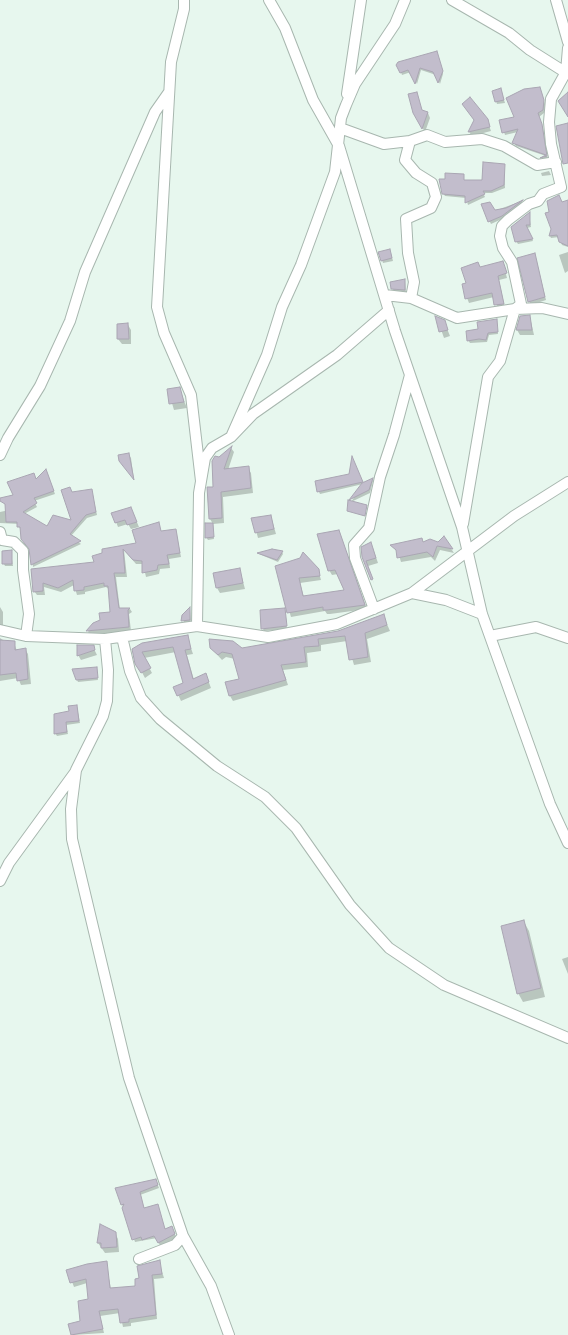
<!DOCTYPE html>
<style>
body{margin:0}
canvas{display:block;background:#e7f7ee}
</style>
<canvas width="568" height="1335"></canvas>
<script>
const c = document.querySelector('canvas').getContext('2d');
c.lineJoin = 'round';
function fillPath(path, color) {
  c.fillStyle = color;
  c.fill(path, 'evenodd');
}
function shape(rows) {
  const path = new Path2D();
  for (const r of rows) {
    path.moveTo(r[0], r[1]);
    for (let i = 2; i < r.length; i += 2) path.lineTo(r[i], r[i + 1]);
  }
  return path;
}
function stroke(path, color, width, dash) {
  c.strokeStyle = color;
  c.lineWidth = width;
  c.lineCap = dash ? 'butt' : 'round';
  c.setLineDash(dash || []);
  c.stroke(path);
}
fillPath(shape([
 [437,55,443,74,440,84,436,75,421,70,417,84,411,72,402,75,398,65],
 [501,90,505,103,497,104,493,92],
 [541,92,545,104,544,113,539,117,543,128,548,160,543,160,542,158,546,156,516,146,514,143,518,132,505,135,504,132],
 [416,93,422,111,428,113,430,118,425,132,414,113],
 [475,120,487,120,491,131,472,136,469,132],
 [504,165,505,188,492,193,483,193,485,197,468,205,466,198,445,196,443,193,463,175,464,181,483,181],
 [549,171,551,175,542,176,541,173],
 [522,201,523,203,504,218,491,224,482,205,494,211],
 [568,202,568,247,562,245,559,237,551,238,550,236,562,204],
 [529,214,531,227,527,228,533,241,518,244,516,241],
 [568,252,568,271,565,273,559,255],
 [391,253,393,261,383,263,382,260],
 [535,254,546,300,531,305,529,301],
 [503,263,507,278,499,280,505,308,498,309,494,297,469,303,467,298,468,283,481,268],
 [405,280,406,292,394,291,392,288],
 [521,317,530,317,534,335,520,335,517,330],
 [437,318,444,321,450,336,444,338],
 [496,320,498,334,489,335,487,342,470,343,468,340,479,330],
 [128,325,131,330,131,344,122,344,118,339],
 [179,388,187,408,174,410,168,390],
 [231,448,234,452,228,470,248,468,251,473,253,493,223,497,224,523,213,524,210,519,215,488,212,465,215,458,219,458],
 [128,454,131,458,134,480,124,465],
 [352,460,363,484,372,479,373,481,370,493,351,502,363,484,320,494,319,492,350,475],
 [47,473,55,494,34,501,37,507,24,514,48,528,73,522,72,493,92,491,97,515,87,518,71,536,81,544,33,567,31,550,22,539,19,524,0,523,0,512,9,510,15,496],
 [131,508,139,527,131,529,128,524,118,527,113,514],
 [271,516,276,534,258,538,253,519],
 [158,524,162,533,176,531,181,557,169,559,170,568,160,569,159,574,146,577,143,564,136,564,124,550,127,577,116,577,120,610,130,609,132,612,129,614,131,631,90,635,88,632,94,624,112,613,110,590,106,587,85,592,85,594,77,595,74,585,61,592,44,587,45,595,37,595,34,591,31,572,96,563,94,556,137,544],
 [212,524,214,539,208,540,206,537],
 [339,531,367,609,330,614,327,614,325,611,291,617,276,567,318,569,321,580,300,583,304,597,345,591,338,574,332,575,329,570],
 [444,538,454,553,440,550,435,561,431,557,401,562,398,552,392,546,438,543],
 [373,548,378,563,368,566,374,584,363,556],
 [11,552,13,566,5,566,4,564],
 [282,552,283,554,278,562,259,554],
 [240,570,245,589,220,593,217,588],
 [0,607,3,612,3,625,0,625],
 [190,608,191,622,184,623,183,615],
 [284,609,287,629,264,631,263,629],
 [383,615,390,631,367,639,371,662,354,665,347,641,321,645,321,651,307,653,308,667,283,670,288,685,233,701,230,696,240,680,235,659,226,657,222,660,211,648,242,650,339,632],
 [187,636,193,654,187,655,194,680,208,680,211,688,181,701,175,688,185,684,176,652,144,658,152,673,145,678,137,663,133,649],
 [0,638,6,642,14,643,17,651,25,649,28,654,31,684,21,685,18,678,0,681],
 [93,647,97,655,81,660,78,655],
 [96,668,98,680,78,682,77,680],
 [77,707,80,723,66,725,68,734,57,736,55,733],
 [524,922,529,931,545,997,523,1002,518,993],
 [568,957,568,974,562,959],
 [157,1183,159,1188,140,1195,144,1209,165,1231,174,1231,176,1238,160,1246,157,1238,135,1242,117,1189],
 [115,1233,118,1239,119,1252,105,1253,98,1243],
 [159,1262,164,1278,154,1279,157,1319,131,1323,131,1326,123,1327,120,1313,100,1316,104,1333,72,1335,69,1325,82,1322,90,1300,87,1283,74,1287,68,1271,106,1263,111,1289,137,1287,140,1279]
]), '#0003');
const building = shape([
 [437,51,443,71,438,83,433,72,420,68,415,84,408,70,400,73,396,65,398,62,437,51],
 [540,87,544,100,543,110,538,113,542,124,547,156,540,158,546,155,512,143,518,129,502,133,499,120,514,117,506,98,524,89,540,87],
 [501,88,504,100,495,102,492,91,501,88],
 [417,92,422,110,428,112,422,129,413,113,408,94,417,92],
 [568,92,568,117,558,101,568,92],
 [470,97,488,119,490,127,468,132,474,120,462,104,470,97],
 [568,123,568,163,563,164,556,126,568,123],
 [483,162,505,164,504,185,491,191,483,191,485,194,465,203,465,196,442,194,439,179,445,179,445,173,464,174,464,180,482,180,483,162],
 [559,195,562,202,568,200,568,246,559,242,557,235,549,236,551,229,545,213,549,212,547,201,559,195],
 [523,200,502,216,488,222,481,204,490,202,495,210,506,208,523,200],
 [530,212,530,225,526,225,533,239,515,242,511,227,530,212],
 [390,249,392,258,381,261,378,252,390,249],
 [535,253,545,297,528,302,517,258,535,253],
 [503,261,507,273,498,276,504,304,494,305,492,293,465,299,462,284,466,283,461,268,478,262,480,267,503,261],
 [405,279,405,290,391,289,390,282,405,279],
 [530,315,532,330,516,330,520,316,530,315],
 [435,316,445,320,448,330,439,332,435,316],
 [497,319,498,332,488,333,486,340,479,339,467,341,466,331,478,329,477,322,497,319],
 [128,323,129,339,117,339,117,324,128,323],
 [180,387,184,402,169,404,167,389,180,387],
 [232,446,224,469,249,466,251,488,221,492,222,518,209,519,207,487,213,487,212,461,215,456,219,457,232,446],
 [129,453,134,480,119,461,118,455,129,453],
 [352,456,363,482,317,492,315,481,349,474,352,456],
 [46,469,54,491,34,498,37,503,23,512,47,526,53,515,71,520,61,490,70,487,72,492,92,489,96,512,86,515,70,534,81,541,31,565,29,549,21,539,20,527,17,527,17,522,6,522,5,504,0,501,0,498,13,495,7,482,34,473,36,479,46,469],
 [373,478,369,490,349,500,362,483,373,478],
 [348,500,367,505,365,516,347,511,348,500],
 [131,507,137,522,127,525,125,520,115,523,111,513,131,507],
 [271,515,274,529,255,533,251,518,271,515],
 [159,522,161,531,176,529,180,553,167,555,169,564,158,565,157,570,142,573,142,561,133,560,123,549,125,573,114,573,119,608,130,608,128,610,129,627,86,631,93,623,100,620,99,613,110,612,108,586,104,586,104,583,84,587,84,590,74,591,73,580,58,588,43,583,43,591,33,592,31,569,94,562,92,556,102,553,102,549,136,543,132,530,159,522],
 [205,523,213,523,214,537,205,538,205,523],
 [339,530,365,605,327,610,323,610,323,607,287,613,275,566,300,558,303,552,319,569,320,576,299,578,303,596,344,590,335,570,328,571,317,534,339,530],
 [444,536,453,549,437,546,433,557,427,552,397,558,396,550,390,545,422,538,423,542,430,539,438,542,444,536],
 [371,542,376,558,366,561,373,579,371,580,362,557,361,547,371,542],
 [272,549,283,551,277,560,257,553,272,549],
 [12,550,12,564,2,564,2,551,12,550],
 [240,568,243,583,216,588,213,573,240,568],
 [190,607,190,620,181,621,182,615,190,607],
 [285,608,287,626,261,629,260,610,285,608],
 [384,614,387,625,365,633,368,657,349,660,345,636,318,639,319,646,304,647,306,662,281,665,286,680,229,696,225,682,239,679,232,654,222,652,218,655,210,648,209,639,233,641,242,648,338,631,384,614],
 [188,635,191,649,185,650,193,679,206,673,209,682,177,696,173,687,183,683,173,647,142,652,151,668,141,673,135,664,132,649,142,643,188,635],
 [0,640,15,641,15,650,26,648,28,679,17,681,16,673,0,675,0,640],
 [77,645,94,645,95,650,77,656,77,645],
 [97,667,98,678,76,680,72,669,97,667],
 [77,705,79,721,66,722,67,732,54,734,54,714,69,711,68,706,77,705],
 [524,920,541,988,517,994,501,926,524,920],
 [156,1179,158,1185,140,1192,144,1208,158,1204,165,1229,172,1226,175,1234,158,1243,154,1236,142,1240,141,1237,132,1240,122,1208,124,1204,121,1205,115,1188,156,1179],
 [100,1224,116,1232,117,1247,101,1248,101,1243,97,1243,100,1224],
 [160,1260,162,1274,152,1275,156,1315,129,1319,129,1322,120,1323,118,1309,99,1311,103,1329,71,1335,68,1324,80,1321,78,1301,88,1299,86,1279,70,1283,66,1270,87,1264,107,1261,110,1288,135,1286,135,1279,139,1278,137,1266,160,1260]
]);
fillPath(building, '#c2bdcc');
stroke(building, '#aaa6b3', 1);
const street = shape([
 [184,0,184,9,171,62,157,307,164,333,191,395,201,481],
 [269,0,285,28,313,100,339,146,395,331,462,527,482,614,550,804,568,843],
 [452,0,509,33,530,50,568,74],
 [556,0,568,42],
 [347,94,361,0],
 [340,128,384,144,410,141,427,135,445,142,482,139,504,146,537,165,556,162],
 [410,141,405,160,416,173,432,183,436,197,431,208,406,219,408,253,414,282,411,298],
 [385,295,411,298,457,318,515,309,521,304,512,262,503,248,500,236,502,226,508,220,529,204,538,201,543,194,561,187,551,144,549,122,551,99,566,72,568,48],
 [231,437,267,355,282,307,301,265,335,172,341,118,346,105,355,84,395,24,405,0],
 [0,455,8,438,40,386,70,321,85,272,155,112,169,92],
 [463,524,488,377,500,361,515,309,542,308,568,314],
 [0,532,2,540,14,542,23,551,23,570,29,614,26,636],
 [412,593,446,600,482,614],
 [374,609,355,558,354,545,369,528,380,477,394,435,410,375],
 [197,626,199,493,205,458,212,448,231,437,253,414,337,355,389,310],
 [0,630,26,636,105,639,197,626,268,637,337,624,412,593,514,516,568,482],
 [490,636,536,627,568,638],
 [122,637,130,671,141,698,160,719,217,766,265,797,296,828,350,905,389,948,444,985,568,1038],
 [105,639,108,670,107,701,103,716,76,770,71,809,72,839,129,1078,183,1236,211,1286,229,1335],
 [0,881,9,863,76,771],
 [139,1259,175,1245,183,1236]
]);
stroke(street, '#a8b7af', 12);
stroke(street, '#fff', 10);
</script>
